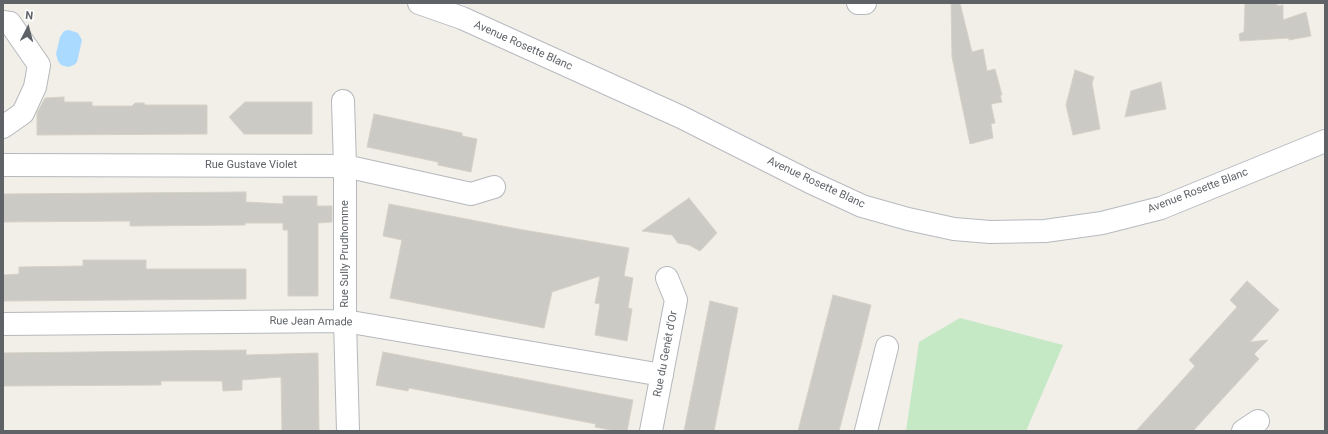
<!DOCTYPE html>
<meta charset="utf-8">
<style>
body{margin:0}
#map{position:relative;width:1328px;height:434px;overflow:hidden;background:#f1efe8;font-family:Roboto,sans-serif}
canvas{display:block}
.frame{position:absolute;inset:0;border:4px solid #5f6368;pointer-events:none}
.north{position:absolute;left:8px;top:8px;width:40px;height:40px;-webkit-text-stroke:3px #fff;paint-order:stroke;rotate:6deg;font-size:11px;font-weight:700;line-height:16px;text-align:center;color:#5f6368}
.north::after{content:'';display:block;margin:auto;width:14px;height:18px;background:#5f6368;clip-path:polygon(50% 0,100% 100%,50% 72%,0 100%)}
</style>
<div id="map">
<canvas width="1328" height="434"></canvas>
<div class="frame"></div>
<div class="north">N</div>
</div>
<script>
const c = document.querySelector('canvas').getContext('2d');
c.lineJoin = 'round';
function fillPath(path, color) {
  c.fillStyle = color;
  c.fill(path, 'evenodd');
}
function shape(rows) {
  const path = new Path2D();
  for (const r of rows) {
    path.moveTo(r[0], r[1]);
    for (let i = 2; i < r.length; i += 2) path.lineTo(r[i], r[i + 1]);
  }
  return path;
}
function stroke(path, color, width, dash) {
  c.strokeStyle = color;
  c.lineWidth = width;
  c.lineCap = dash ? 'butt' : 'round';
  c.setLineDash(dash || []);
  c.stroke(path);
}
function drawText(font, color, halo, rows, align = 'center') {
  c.font = font + ' Roboto,sans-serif';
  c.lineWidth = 3.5;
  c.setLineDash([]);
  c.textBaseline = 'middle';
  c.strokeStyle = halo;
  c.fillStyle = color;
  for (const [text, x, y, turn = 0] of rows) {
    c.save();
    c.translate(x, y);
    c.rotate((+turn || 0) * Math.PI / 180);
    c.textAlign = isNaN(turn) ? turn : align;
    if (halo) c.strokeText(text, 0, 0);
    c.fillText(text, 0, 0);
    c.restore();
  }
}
fillPath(shape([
 [960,318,1063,345,1026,431,906,431,919,342]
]), '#c5e8c5');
fillPath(shape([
 [69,30,78,33,82,40,77,62,74,65,68,67,61,65,58,61,56,54,60,37,64,31]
]), '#aadaff');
const building = shape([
 [951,3,960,3,972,52,983,49,987,71,995,69,1002,95,1000,95,1002,102,991,104,995,123,991,124,993,138,970,144,952,57,951,3],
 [1245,3,1277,3,1277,6,1283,5,1283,20,1306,12,1311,36,1289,40,1289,38,1240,41,1239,34,1244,32,1245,3],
 [1075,70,1094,77,1092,83,1100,129,1073,135,1066,105,1075,70],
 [1161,82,1166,109,1125,117,1131,91,1161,82],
 [64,97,64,102,92,102,92,106,132,106,135,103,144,103,145,105,207,105,207,134,37,135,37,113,45,98,64,97],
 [245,102,312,102,312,134,244,134,229,117,245,102],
 [374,114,462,133,462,136,477,139,471,172,438,165,438,162,367,147,374,114],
 [246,192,246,202,283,204,283,196,317,196,317,206,332,206,332,222,318,223,318,296,288,296,288,230,283,230,283,223,245,223,245,225,130,226,130,221,3,222,3,194,246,192],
 [689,198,717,233,700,251,689,245,678,243,672,235,642,231,689,198],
 [389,204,518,229,629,248,624,276,633,278,628,308,632,309,627,341,595,335,600,304,595,303,600,276,552,292,544,328,390,298,402,240,383,236,389,204],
 [83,260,146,260,146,269,246,269,246,299,3,301,3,275,19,274,19,267,83,266,83,260],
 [1247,281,1279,310,1250,342,1268,340,1254,354,1259,359,1193,431,1136,431,1195,366,1189,360,1237,307,1230,300,1247,281],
 [833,295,871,305,861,346,839,431,798,431,833,295],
 [710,301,738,308,714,431,684,431,710,301],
 [246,350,246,355,318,353,319,431,282,431,281,377,242,380,242,390,223,391,222,381,161,381,161,385,3,386,3,353,246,350],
 [383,352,633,400,627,431,616,431,595,427,596,424,409,388,408,391,376,385,383,352]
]);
fillPath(building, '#cccac5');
stroke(building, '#d6d1c6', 1);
const minor = shape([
 [858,3,865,3],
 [3,22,10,23,39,65,35,87,23,113,3,127],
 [343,101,345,166,345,321,348,431],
 [3,165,345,166,471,194,494,187],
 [3,324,345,321,662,375],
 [651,431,676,300,667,278],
 [866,431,887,347],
 [1243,431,1258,421]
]);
const secondary = shape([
 [419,3,462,18,681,117,810,182,862,206,908,219,954,229,990,232,1045,231,1102,223,1161,208,1325,141]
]);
stroke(minor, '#b5b8bc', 24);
stroke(secondary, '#b6babf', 24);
stroke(minor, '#fff', 22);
stroke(secondary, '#fff', 22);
drawText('11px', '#5f6368', '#fff', [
 ["Avenue Rosette Blanc",523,46,24],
 ["Rue Gustave Violet",251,165],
 ["Avenue Rosette Blanc",816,183,25],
 ["Avenue Rosette Blanc",1198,191,-21],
 ["Rue Sully Prudhomme",345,254,-90],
 ["Rue Jean Amade",311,322,1],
 ["Rue du Genêt d'Or",666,354,-79]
]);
</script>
